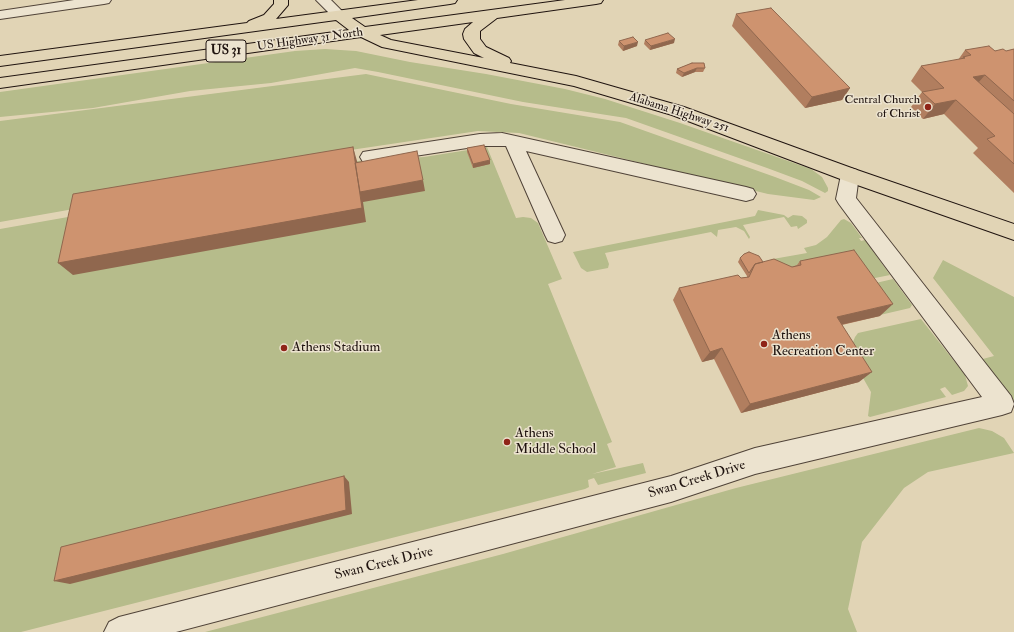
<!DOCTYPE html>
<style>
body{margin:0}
canvas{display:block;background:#e1d4b5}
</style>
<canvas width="1014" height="632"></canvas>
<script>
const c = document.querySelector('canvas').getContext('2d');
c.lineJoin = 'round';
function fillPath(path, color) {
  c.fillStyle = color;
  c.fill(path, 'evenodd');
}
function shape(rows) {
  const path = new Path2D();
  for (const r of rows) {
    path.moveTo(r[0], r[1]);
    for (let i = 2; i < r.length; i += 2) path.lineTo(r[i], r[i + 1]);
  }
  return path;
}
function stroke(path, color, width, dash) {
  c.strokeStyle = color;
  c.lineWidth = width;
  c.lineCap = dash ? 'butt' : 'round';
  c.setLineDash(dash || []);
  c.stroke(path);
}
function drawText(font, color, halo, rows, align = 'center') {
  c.font = font + ' "IM FELL Double Pica",serif';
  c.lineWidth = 3;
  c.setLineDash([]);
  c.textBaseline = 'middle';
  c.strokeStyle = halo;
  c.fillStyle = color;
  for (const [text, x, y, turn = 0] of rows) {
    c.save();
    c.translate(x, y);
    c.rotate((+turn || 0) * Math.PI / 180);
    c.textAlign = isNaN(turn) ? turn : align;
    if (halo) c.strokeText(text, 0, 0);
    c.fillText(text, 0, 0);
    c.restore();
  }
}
fillPath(shape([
 [325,49,356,51,410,62,486,74,565,89,605,99,680,123,811,169,822,177,828,188,828,191,825,193,802,181,767,168,626,118,523,102,378,72,355,68,271,83,190,91,93,108,0,117,0,92,295,51],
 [366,74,511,104,620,122,775,177,809,190,821,197,814,200,768,194,519,133,478,131,344,151,85,207,0,222,0,121],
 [487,147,516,218,523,217,531,218,538,223,562,279,548,284,612,442,607,444,616,467,592,474,643,463,646,473,598,485,594,478,588,480,589,487,585,489,21,632,0,632,0,229,85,214,357,161,424,157],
 [758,210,784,215,788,218,793,215,802,216,807,220,807,223,798,229,797,226,791,227,784,217,743,225,750,237,749,239,744,231,736,227,718,230,717,237,711,232,605,253,609,264,608,268,587,272,581,268,573,252,755,216],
 [844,219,851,223,862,238,859,238,861,241,865,240,890,275,865,280,788,274,773,259,807,253,804,248,816,245,827,237,841,220],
 [943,260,1014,297,1014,406,979,360,994,356,933,278],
 [893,279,912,305,910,308,880,315,867,285],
 [921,319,965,375,968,386,964,391,952,395,945,387,940,389,946,397,870,417,868,416,871,392,850,355,851,347,855,337,858,333],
 [979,428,992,431,1004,438,1014,453,928,472,904,488,862,542,848,609,857,632,205,632,503,554,736,488]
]), '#b6bc8b');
const minor = shape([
 [74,0,111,0,109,3,104,4,0,19,0,11,74,0],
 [316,0,331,0,347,16,345,19,340,20,335,19,316,0],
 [502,133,746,187,753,189,756,194,753,199,746,201,526,151,565,235,562,241,555,243,548,241,545,235,506,146,480,146,369,163,363,162,360,157,363,152,369,151,480,134,502,133],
 [850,168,857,170,859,175,856,198,1011,396,1014,404,1011,412,1002,415,755,474,671,502,176,632,104,632,109,622,119,617,671,476,755,448,982,397,839,204,836,199,841,175,843,170,850,168]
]);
const major = shape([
 [274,0,288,0,288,5,276,19,418,0,457,0,455,3,450,4,352,18,365,27,565,0,603,0,601,3,596,4,497,18,480,31,480,39,486,47,509,58,511,61,510,63,576,76,684,107,857,170,1014,224,1014,240,843,180,672,115,574,86,382,47,361,37,0,88,0,78,349,30,336,20,0,66,0,56,247,23,249,21,264,15,274,4,274,0],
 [473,22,465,29,463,34,464,39,474,53,484,58,391,40,380,35,473,22]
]);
stroke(minor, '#504338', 2);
stroke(major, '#1f130f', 2);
fillPath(minor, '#ece3cf');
fillPath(major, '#e1d4b5');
fillPath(shape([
 [736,14,850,88,842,100,805,108,732,26],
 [645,40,674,43,650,50,644,44],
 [619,41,637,46,623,51,618,45],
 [1014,49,1014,193,973,153,978,148,944,114,923,119,911,107,922,92,911,81,921,66,958,60,965,50,1006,51],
 [692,63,705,68,703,72,695,72,682,77,676,73,677,69],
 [467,148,490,164,473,168,467,152],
 [740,258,792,267,797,265,800,261,880,316,842,325,859,382,741,413,714,359,702,362,673,300,679,288,747,277,747,276,738,262]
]), '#b17e5f');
fillPath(shape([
 [675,39,674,43,650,50,651,46],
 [638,42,637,46,623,51,624,46],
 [697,68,695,72,682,77,684,73],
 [985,75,972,90,973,77],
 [850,88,842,100,805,108,812,97],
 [956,100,944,114,923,119,935,104],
 [353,147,357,161,362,191,423,180,425,191,363,202,366,222,73,275,58,263],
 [490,160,490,164,473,168,473,164],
 [893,304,880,316,826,328,837,317],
 [722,348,714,359,702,362,710,352],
 [872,372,859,382,741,413,750,404],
 [344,476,349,482,352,514,70,584,54,581]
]), '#90674e');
const building = shape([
 [771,8,850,88,812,97,736,14,771,8],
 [668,33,675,39,651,46,645,40,668,33],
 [633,37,638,42,624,46,619,41,633,37],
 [989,46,995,51,1003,49,1006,51,1014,49,1014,101,985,75,973,77,1014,114,1014,164,987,139,995,136,956,100,935,104,922,92,944,88,921,66,965,58,963,57,971,55,965,50,989,46],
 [692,63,704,63,705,68,697,68,684,73,677,69,692,63],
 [484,145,490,160,473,164,467,148,484,145],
 [353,147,362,208,58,263,73,194,353,147],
 [417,151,423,180,360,192,355,163,417,151],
 [854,250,893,304,837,317,872,372,750,404,722,348,710,352,679,288,738,275,741,278,749,277,755,264,774,259,792,267,801,265,800,261,854,250],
 [749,252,759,256,763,262,755,264,749,273,740,258,744,254,749,252],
 [344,476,346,510,54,581,61,547,344,476]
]);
fillPath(building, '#ce936f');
stroke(building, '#90674e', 1);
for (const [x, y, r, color] of [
 [928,107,4,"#8f2418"],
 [764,344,4,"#8f2418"],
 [284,348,4,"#8f2418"],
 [507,442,4,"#8f2418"]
]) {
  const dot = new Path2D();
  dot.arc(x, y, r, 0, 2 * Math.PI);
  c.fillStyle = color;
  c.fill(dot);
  stroke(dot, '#ece3cf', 1.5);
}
drawText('12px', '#1f130f', '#ece3cf', [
 ["US Highway 31 North",310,40,-8],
 ["Alabama Highway 251",679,113,18]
]);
drawText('12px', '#1f130f', '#ece3cf', [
 ["Central Church",920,100],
 ["of Christ",920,114]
], 'right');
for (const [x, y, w] of [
 [226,51,40]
]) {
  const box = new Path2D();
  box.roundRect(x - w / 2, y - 11, w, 22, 3);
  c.fillStyle = '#ece3cf';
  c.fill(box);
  stroke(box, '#1f130f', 1);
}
drawText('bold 13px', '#1f130f', null, [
 ["US 31",226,51]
]);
drawText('14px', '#1f130f', '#ece3cf', [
 ["Athens",772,336],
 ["Recreation Center",772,352],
 ["Athens Stadium",292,348],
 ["Athens",515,434],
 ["Middle School",515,450]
], 'left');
drawText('14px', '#1f130f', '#ece3cf', [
 ["Swan Creek Drive",697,480,-17],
 ["Swan Creek Drive",384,564,-14]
]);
</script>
